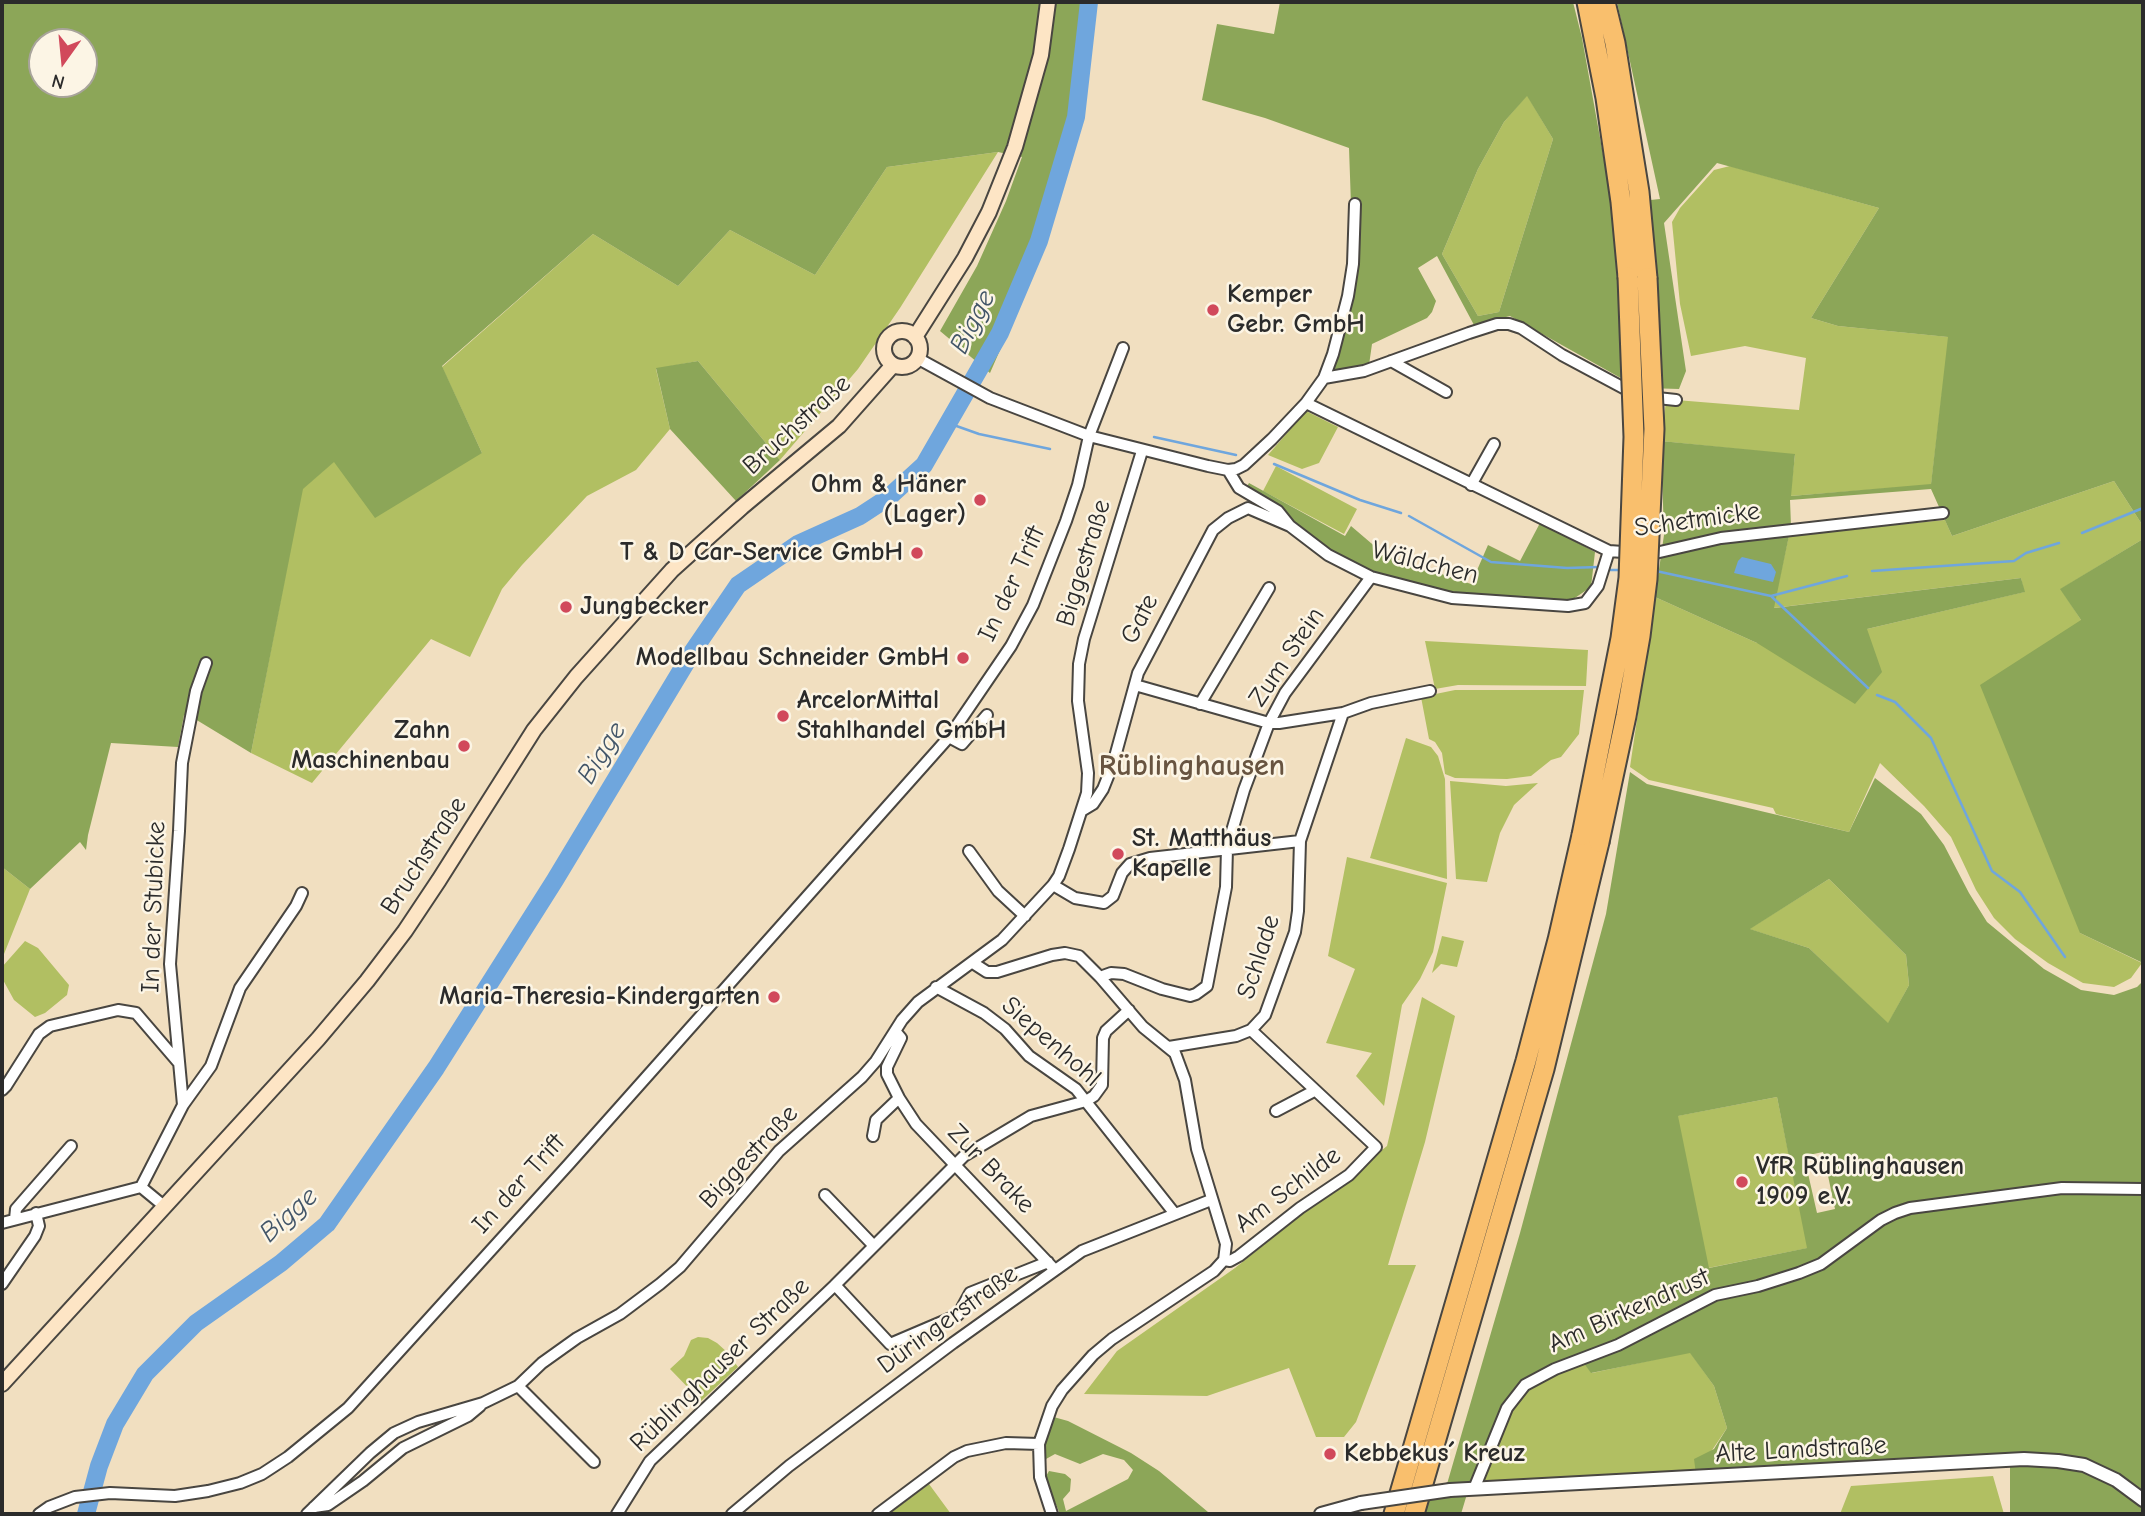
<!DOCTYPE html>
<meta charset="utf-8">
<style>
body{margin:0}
#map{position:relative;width:2145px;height:1516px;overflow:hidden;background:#f1dfc0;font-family:"Comic Neue",sans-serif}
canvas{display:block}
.frame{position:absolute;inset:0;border:4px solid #2b2b2b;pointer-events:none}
.north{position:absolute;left:28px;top:28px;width:70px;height:70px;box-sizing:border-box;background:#fcf5e5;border:2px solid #a8a49b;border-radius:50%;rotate:195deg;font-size:19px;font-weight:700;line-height:28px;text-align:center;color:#2b2b2b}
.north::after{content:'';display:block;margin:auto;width:24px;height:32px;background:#d1495b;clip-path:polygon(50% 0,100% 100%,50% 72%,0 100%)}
</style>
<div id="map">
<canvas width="2145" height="1516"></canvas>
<div class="frame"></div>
<div class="north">N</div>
</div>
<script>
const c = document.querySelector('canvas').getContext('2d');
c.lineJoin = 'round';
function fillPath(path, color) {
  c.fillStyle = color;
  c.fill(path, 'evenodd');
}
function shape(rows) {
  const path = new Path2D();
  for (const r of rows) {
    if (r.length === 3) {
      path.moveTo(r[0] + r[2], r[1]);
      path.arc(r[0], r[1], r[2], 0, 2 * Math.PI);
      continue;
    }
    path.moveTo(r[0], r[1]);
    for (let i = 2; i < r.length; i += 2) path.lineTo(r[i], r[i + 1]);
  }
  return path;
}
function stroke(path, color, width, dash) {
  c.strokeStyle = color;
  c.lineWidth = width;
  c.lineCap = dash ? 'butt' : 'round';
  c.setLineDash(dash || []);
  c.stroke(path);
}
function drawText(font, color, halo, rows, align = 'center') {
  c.font = font + ' "Comic Neue",sans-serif';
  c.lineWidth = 5;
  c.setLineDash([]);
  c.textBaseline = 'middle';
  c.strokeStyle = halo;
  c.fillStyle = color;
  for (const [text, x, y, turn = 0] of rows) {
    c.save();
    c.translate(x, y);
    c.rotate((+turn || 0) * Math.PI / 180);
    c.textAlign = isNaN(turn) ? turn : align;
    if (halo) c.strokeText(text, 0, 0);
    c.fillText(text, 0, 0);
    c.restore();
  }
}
fillPath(shape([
 [1527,95,1553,139,1499,312,1478,316,1442,254,1478,169,1504,122],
 [998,152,900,308,858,369,780,460,698,361,656,369,670,429,636,470,587,496,522,565,502,589,470,657,431,639,312,783,251,753,302,489,333,462,482,453,442,367,593,234,678,286,730,230,815,275,887,167],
 [1730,166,1879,208,1811,318,1838,326,1949,337,1931,485,1790,496,1795,455,1661,441,1666,401,1676,400,1799,410,1806,358,1745,346,1691,356,1680,304,1672,222,1680,208,1714,170],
 [1306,411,1338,427,1319,463,1302,469,1268,455],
 [1276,466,1357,509,1344,534,1263,491],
 [2114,481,2143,526,2143,539,2061,589,2081,620,2080,933,2142,963,2131,978,2114,987,2083,983,2048,963,2015,939,1994,918,1976,890,1951,837,1924,806,1880,763,1849,832,1776,814,1773,808,1649,780,1630,767,1655,597,1757,643,1867,629,2024,592,2021,578,1773,608,1789,535,1945,520,1952,536],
 [1425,641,1588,650,1586,686,1458,685,1435,689],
 [1455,690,1584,690,1579,734,1561,757,1551,760,1531,776,1507,779,1455,778,1445,774,1442,753,1435,742,1429,739,1421,697],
 [1406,738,1431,747,1438,756,1445,779,1447,879,1370,858],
 [1450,781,1506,786,1538,783,1514,805,1500,833,1487,882,1456,879],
 [1347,857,1447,883,1433,952,1420,979,1402,1005,1384,1106,1356,1076,1372,1053,1326,1043,1355,969,1328,956],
 [2,867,30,889,2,959],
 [1829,879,1906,955,1909,985,1888,1024,1809,948,1749,929],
 [1442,936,1464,941,1457,967,1441,964,1432,973],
 [25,941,38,948,69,985,67,995,45,1013,35,1017,14,1000,2,978,2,967],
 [1422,997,1455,1016,1425,1142,1388,1265,1416,1265,1356,1422,1344,1437,1316,1437,1289,1368,1207,1396,1084,1394,1117,1351,1235,1268,1387,1146],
 [1777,1097,1808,1248,1708,1268,1677,1116],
 [698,1337,708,1338,717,1343,727,1352,738,1367,701,1401,670,1369,684,1356,691,1340],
 [1690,1352,1714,1386,1727,1428,1696,1474,1479,1485,1509,1409,1527,1387,1581,1358,1592,1373],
 [1993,1476,2004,1514,1840,1514,1851,1486],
 [929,1484,951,1514,889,1514]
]), '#b1bf62');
fillPath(shape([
 [2,2,1088,2,1079,129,1042,254,990,373,940,331,977,266,1006,201,1022,157,998,152,887,167,815,275,730,230,678,286,593,234,442,366,482,453,375,518,334,462,303,489,251,753,195,719,184,715,178,747,111,743,88,835,86,850,80,842,30,889,2,867],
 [42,42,84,42,84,84,42,84],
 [1280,2,1573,2,1582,38,1612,204,1660,199,1617,2,2143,2,2143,526,2114,481,1952,536,1931,489,1790,500,1791,526,1774,608,2021,578,2025,592,1867,629,1882,672,1855,704,1757,643,1655,597,1664,535,1661,441,1795,454,1791,496,1931,484,1948,337,1838,326,1811,318,1879,208,1717,163,1664,223,1686,371,1679,389,1646,388,1619,377,1510,316,1474,325,1437,256,1418,268,1436,301,1432,312,1427,318,1372,344,1369,365,1330,377,1344,335,1354,290,1349,148,1265,118,1202,100,1217,24,1274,34],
 [1527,96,1553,139,1499,312,1478,316,1442,254,1478,169,1504,122],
 [698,361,780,460,736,501,670,429,656,368],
 [1249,483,1345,536,1351,526,1385,555,1471,584,1488,545,1520,561,1540,523,1595,552,1591,587,1566,604,1457,599,1393,580,1329,556,1245,490],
 [2143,539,2143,963,2080,933,1980,685,2081,620,2060,589],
 [1630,772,1647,784,1849,832,1875,778,1921,814,1944,845,1969,893,1987,922,2044,969,2081,990,2114,995,2137,987,2143,981,2143,1514,2010,1514,2010,1456,1696,1474,1694,1459,1714,1449,1727,1428,1714,1386,1690,1353,1591,1373,1578,1355,1525,1383,1471,1484,1447,1484,1520,1233,1606,914],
 [1829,879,1906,955,1909,985,1888,1023,1809,948,1750,929],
 [1777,1097,1807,1248,1709,1268,1678,1116],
 [1823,1152,1835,1209,1817,1213,1804,1156],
 [1050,1416,1068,1421,1131,1453,1159,1471,1208,1512,1208,1514,1060,1514,1045,1478,1049,1471,1065,1474,1071,1479,1070,1491,1063,1499,1066,1511,1128,1479,1133,1470,1124,1460,1103,1454,1080,1464,1055,1454,1046,1459,1042,1447],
 [1467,1494,1461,1514,1422,1514,1427,1498]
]), '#8ca658');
fillPath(shape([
 [1742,557,1771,564,1776,572,1773,582,1734,573,1738,561]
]), '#6fa6dd');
stroke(shape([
 [948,423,979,434,1050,449],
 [1154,437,1236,455],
 [1274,464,1360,500,1401,513],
 [1409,516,1491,562,1567,568,1599,567],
 [2082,533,2143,508],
 [1610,570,1621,570],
 [1656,571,1771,596,1847,576],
 [1872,571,2014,561,2026,553,2059,543],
 [1772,597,1868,688],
 [1877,695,1895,702,1931,738,1992,871,2020,892,2065,957]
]), '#6fa6dd', 2.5);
stroke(shape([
 [86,1514,99,1466,115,1424,145,1374,196,1323,281,1263,327,1224,436,1068,555,880,693,651,738,585,798,544,860,516,889,497,924,465,1000,333,1039,241,1076,117,1089,2]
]), '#6fa6dd', 18);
const minor = shape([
 [917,358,990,398,1089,436,1208,466,1228,470,1236,469,1244,465,1272,439,1306,403,1324,378,1333,354,1348,296,1353,264,1355,204],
 [1391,361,1446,392],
 [1324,378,1364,371,1469,333,1497,324,1509,324,1521,328,1562,355,1633,393],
 [1648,397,1676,400],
 [1306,403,1609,551,1651,554,1721,538,1943,513],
 [1228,470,1239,488,1278,511,1290,526,1328,555,1371,577,1452,598,1568,606,1585,603,1598,586,1609,551],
 [1471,485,1494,444],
 [1135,685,1269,723,1279,723,1343,713,1371,703,1430,691],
 [1200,704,1269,588],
 [949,737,962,744,987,715],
 [1083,810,1093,804,1103,789,1113,764,1138,673,1213,530,1228,518,1248,508,1290,526],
 [969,851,998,891,1025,916],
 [1053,885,1075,898,1104,903,1113,896,1122,873,1130,864,1150,858,1300,841],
 [973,963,987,972,997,972,1052,955,1065,953,1079,956,1100,977,1143,1027,1175,1053,1185,1080,1197,1149,1226,1244,1224,1260,1214,1271,1112,1339,1093,1355,1062,1390,1052,1406,1039,1444,1040,1477,1052,1514],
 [1100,977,1111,973,1124,974,1162,989,1190,996,1196,994,1207,986,1226,887,1227,848,1244,790,1269,723,1285,693,1371,577],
 [936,987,984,1013,1005,1029,1029,1056,1076,1089,1175,1214],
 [895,1031,901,1038,887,1067,887,1074,899,1098,916,1124,1055,1270],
 [1169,1047,1236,1036,1251,1030,1265,1015,1295,932,1298,911,1300,841,1343,713],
 [2,1090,6,1086,39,1034,50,1026,118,1010,136,1013,178,1062],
 [183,1105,211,1066,240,988,296,906,302,893],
 [1276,1111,1314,1091],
 [873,1136,876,1120,899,1098],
 [141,1187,183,1105,170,964,179,831,182,763,196,691,206,663],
 [825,1195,874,1246],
 [15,1219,16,1209,71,1146],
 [2,1223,141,1187,164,1206],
 [1224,1260,1230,1261,1239,1256,1300,1208,1349,1175,1376,1147,1251,1030],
 [2,1284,35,1236,39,1226,36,1213],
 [835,1285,890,1344,958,1315,970,1293,1048,1262],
 [518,1386,594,1462],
 [1474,1489,1507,1408,1525,1385,1555,1369,1618,1345,1715,1295,1758,1286,1799,1273,1821,1264,1881,1220,1895,1213,1910,1208,2062,1188,2143,1189],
 [314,1507,328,1505,363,1481,403,1448,468,1416,480,1406],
 [39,1514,49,1507,75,1497,110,1493,175,1496,208,1491,240,1483,262,1474,288,1457,348,1408,569,1164,949,737,1011,646,1033,605,1066,521,1078,485,1089,436,1123,348],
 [307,1514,370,1453,394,1433,418,1422,483,1403,518,1386,542,1363,577,1338,620,1314,660,1284,680,1267,779,1151,862,1077,876,1061,902,1020,918,1002,1002,940,1053,885,1059,876,1069,849,1087,793,1088,773,1078,701,1079,664,1084,639,1142,451],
 [617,1514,650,1461,835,1285,964,1156,1031,1116,1086,1101,1094,1096,1102,1085,1103,1038,1106,1031,1129,1010],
 [732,1514,789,1466,953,1343,1082,1251,1211,1200],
 [878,1514,954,1457,967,1451,1006,1443,1039,1444]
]);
const tertiary = shape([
 [1450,1490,2024,1459,2058,1461,2084,1465,2116,1480,2143,1500],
 [1321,1514,1361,1503]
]);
const secondary = shape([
 [902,349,18],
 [915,337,965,258,989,212,1015,147,1041,55,1048,2],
 [2,1384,318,1039,367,981,405,931,439,880,534,730,576,677,672,570,742,507,839,426,893,365]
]);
const motorway = shape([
 [1587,2,1606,98,1621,202,1628,277],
 [1605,2,1615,43,1639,192,1647,278],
 [1394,1514,1526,1061,1558,940,1582,835],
 [1414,1514,1544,1069,1599,842]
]);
stroke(minor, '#494641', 14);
stroke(tertiary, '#494641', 16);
stroke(secondary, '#494641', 18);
stroke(motorway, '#494641', 23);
stroke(minor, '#fff', 10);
stroke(tertiary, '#fff', 12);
stroke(secondary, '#fde5c5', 14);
stroke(motorway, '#f9bf6d', 19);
const tertiaryBridge = shape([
 [1361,1503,1450,1490]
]);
const motorwayBridge = shape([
 [1582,835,1621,638,1629,578,1634,437,1628,277],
 [1599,842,1626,716,1640,636,1647,579,1654,429,1647,278]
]);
stroke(tertiaryBridge, '#494641', 16, []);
stroke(motorwayBridge, '#494641', 23, []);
stroke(tertiaryBridge, '#fff', 12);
stroke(motorwayBridge, '#f9bf6d', 19);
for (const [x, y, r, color] of [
 [1213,310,7,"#d1495b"],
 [980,500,7,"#d1495b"],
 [917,553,7,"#d1495b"],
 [566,607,7,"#d1495b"],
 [963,658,7,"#d1495b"],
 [783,716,7,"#d1495b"],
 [464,746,7,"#d1495b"],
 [1118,854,7,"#d1495b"],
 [774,997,7,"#d1495b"],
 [1742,1182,7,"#d1495b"],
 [1330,1454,7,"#d1495b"]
]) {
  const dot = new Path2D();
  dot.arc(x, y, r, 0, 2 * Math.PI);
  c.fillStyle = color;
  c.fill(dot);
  stroke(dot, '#fcf5e5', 2.5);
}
drawText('bold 26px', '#2b2b2b', '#fcf5e5', [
 ["Kemper",1227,295],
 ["Gebr. GmbH",1227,325],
 ["Ohm & Häner",966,485,"right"],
 ["(Lager)",966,515,"right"],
 ["T & D Car-Service GmbH",903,553,"right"],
 ["Jungbecker",580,607],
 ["Modellbau Schneider GmbH",949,658,"right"],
 ["ArcelorMittal",797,701],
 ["Stahlhandel GmbH",797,731],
 ["Zahn",450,731,"right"],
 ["Maschinenbau",450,761,"right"],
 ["St. Matthäus",1132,839],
 ["Kapelle",1132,869],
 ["Maria-Theresia-Kindergarten",760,997,"right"],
 ["VfR Rüblinghausen",1756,1167],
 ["1909 e.V.",1756,1197],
 ["Kebbekus´ Kreuz",1344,1454]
], 'left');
drawText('26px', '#2b2b2b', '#fcf5e5', [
 ["Bruchstraße",797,425,-42],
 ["Schetmicke",1697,520,-8],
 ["Biggestraße",1084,563,-73],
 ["Wäldchen",1425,563,14],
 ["In der Trift",1012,584,-65],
 ["Gate",1140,619,-63],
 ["Zum Stein",1287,657,-56],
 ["Bruchstraße",424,856,-57],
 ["In der Stubicke",154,907,-88],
 ["Schlade",1259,957,-72],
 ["Siepenhohl",1051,1042,41],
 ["Biggestraße",749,1157,-47],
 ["Zur Brake",991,1169,46],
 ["In der Trift",519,1184,-48],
 ["Am Schilde",1288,1190,-37],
 ["Am Birkendrust",1629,1311,-24],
 ["Düringerstraße",948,1320,-36],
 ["Rüblinghauser Straße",720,1365,-44],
 ["Alte Landstraße",1801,1450,-3]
]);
drawText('italic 28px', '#435669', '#fcf5e5', [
 ["Bigge",973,322,-63],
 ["Bigge",602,753,-58],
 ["Bigge",289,1215,-42]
]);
drawText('bold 30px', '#685440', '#fcf5e5', [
 ["Rüblinghausen",1192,767]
]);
</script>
